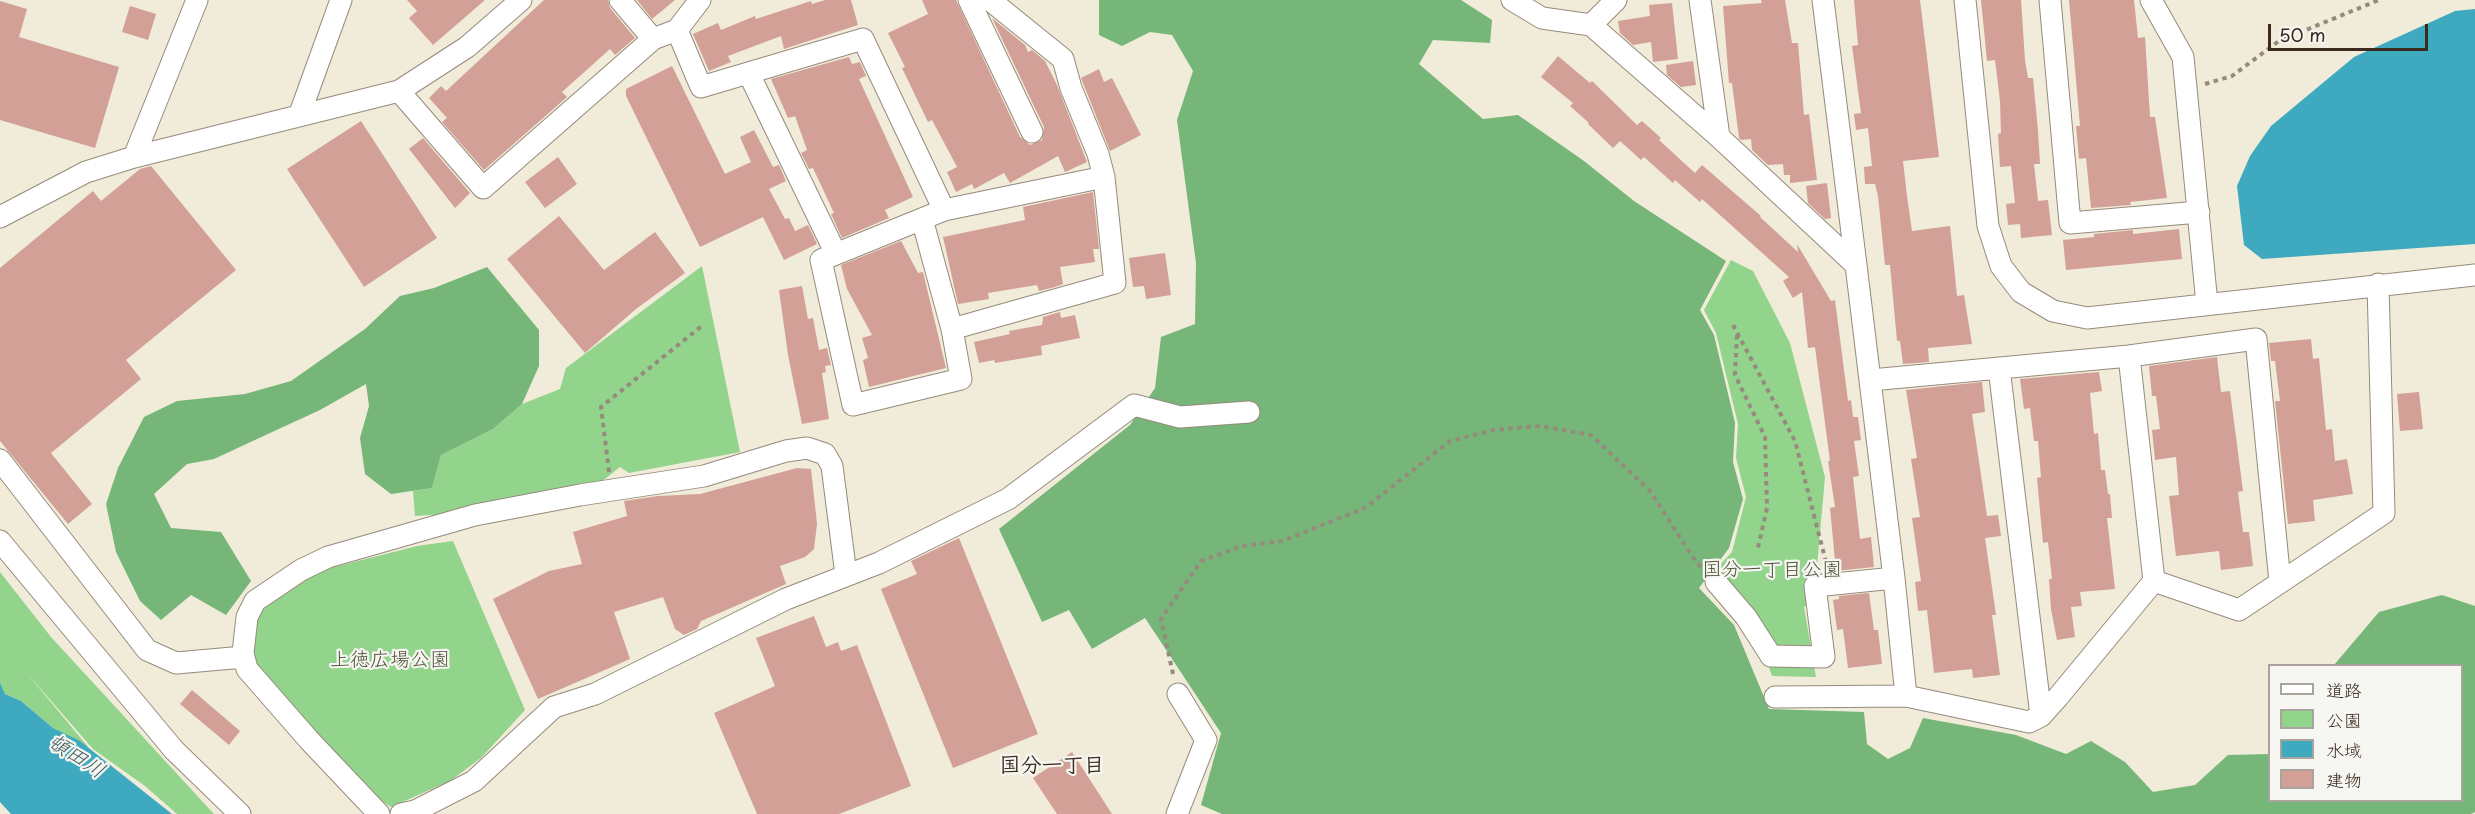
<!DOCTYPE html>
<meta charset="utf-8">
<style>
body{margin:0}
#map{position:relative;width:2475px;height:814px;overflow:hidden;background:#f1ebd9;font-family:"Playpen Sans","Klee One",sans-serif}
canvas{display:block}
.legend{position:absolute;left:2268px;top:664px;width:195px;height:138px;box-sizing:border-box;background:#f6f6f2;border:2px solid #aba49d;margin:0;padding:8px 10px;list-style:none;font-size:18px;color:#3b2a1e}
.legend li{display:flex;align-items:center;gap:12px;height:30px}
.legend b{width:30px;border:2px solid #aba49d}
.scale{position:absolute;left:2268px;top:24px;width:160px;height:27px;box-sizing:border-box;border:3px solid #3b2a1e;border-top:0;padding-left:8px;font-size:18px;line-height:21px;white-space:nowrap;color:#3b2a1e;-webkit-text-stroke:4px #f6f6f2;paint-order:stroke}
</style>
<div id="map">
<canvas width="2475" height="814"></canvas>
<ul class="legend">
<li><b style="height:8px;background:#fff"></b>道路</li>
<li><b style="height:16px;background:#93d48c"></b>公園</li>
<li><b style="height:16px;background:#3faabf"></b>水域</li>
<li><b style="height:16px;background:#d2a097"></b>建物</li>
</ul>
<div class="scale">50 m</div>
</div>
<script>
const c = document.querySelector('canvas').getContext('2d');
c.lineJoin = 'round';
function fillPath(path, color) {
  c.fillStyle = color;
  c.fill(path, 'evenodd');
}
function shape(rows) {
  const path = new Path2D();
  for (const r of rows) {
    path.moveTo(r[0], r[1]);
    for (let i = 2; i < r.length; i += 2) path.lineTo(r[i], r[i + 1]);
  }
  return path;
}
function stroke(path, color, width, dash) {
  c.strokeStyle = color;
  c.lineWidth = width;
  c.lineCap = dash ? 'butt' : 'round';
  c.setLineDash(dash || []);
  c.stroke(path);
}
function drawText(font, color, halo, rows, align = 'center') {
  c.font = font + ' "Playpen Sans","Klee One",sans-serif';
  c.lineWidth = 4.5;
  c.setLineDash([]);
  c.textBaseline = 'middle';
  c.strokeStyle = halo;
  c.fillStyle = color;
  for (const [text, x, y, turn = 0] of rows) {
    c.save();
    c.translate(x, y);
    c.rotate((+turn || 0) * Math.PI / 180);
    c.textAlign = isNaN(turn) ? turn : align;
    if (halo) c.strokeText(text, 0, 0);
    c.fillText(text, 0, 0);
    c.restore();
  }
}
fillPath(shape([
 [1731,260,1753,271,1790,343,1825,477,1814,600,1804,607,1816,677,1772,676,1750,613,1714,571,1732,552,1746,497,1736,458,1738,424,1716,333,1704,310],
 [702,266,740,452,629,473,620,467,596,486,446,514,415,516,413,491,432,488,441,455,493,429,522,404,560,389,566,368],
 [453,541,525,710,481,758,450,781,391,807,375,797,259,671,250,639,259,606,318,571,417,546],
 [0,572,51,637,214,814,177,814,145,786,93,749,25,671,89,748,53,728,21,701,5,694,0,686]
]), '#93d48c');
fillPath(shape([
 [1099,0,1461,0,1492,20,1490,43,1433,40,1419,64,1483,119,1518,115,1584,161,1634,201,1726,261,1700,310,1714,335,1735,423,1733,462,1743,499,1729,548,1699,588,1734,625,1769,709,1864,712,1867,744,1888,759,1910,748,1923,718,2016,735,2066,754,2091,741,2125,762,2153,792,2195,785,2228,755,2269,754,2270,800,2462,800,2462,666,2334,665,2379,612,2442,595,2475,606,2475,812,2471,814,1222,814,1201,805,1221,733,1145,618,1092,649,1069,610,1042,622,999,529,1130,425,1155,388,1161,337,1195,324,1196,263,1177,120,1193,71,1172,35,1150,32,1122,46,1099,35],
 [487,267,539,330,539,366,522,404,493,429,441,455,432,488,391,494,365,474,360,438,369,406,366,384,320,410,270,433,214,459,187,464,154,494,171,528,221,532,251,581,226,615,191,595,161,620,140,601,116,552,106,504,118,468,144,417,177,401,245,394,291,381,365,329,400,296,434,288]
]), '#76b678');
fillPath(shape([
 [2475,9,2475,244,2262,259,2244,245,2237,186,2250,156,2271,126,2354,57,2455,11],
 [0,683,5,694,21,701,53,728,80,741,172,814,11,814,0,802]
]), '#3faabf');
fillPath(shape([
 [407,0,485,0,433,45,409,18,417,11],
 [544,0,608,0,610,8,635,38,615,55,610,49,562,92,567,97,484,170,442,122,447,118,429,98,441,86,446,91],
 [637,0,675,0,652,19],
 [825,0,851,0,858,25,784,49,781,36,728,56,731,62,709,71,693,34,718,23,721,30,755,16,756,19,811,1,812,4],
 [922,0,956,0,1020,137,1030,145,1042,140,1044,127,992,18,1025,45,1028,52,1032,50,1045,61,1057,85,1087,162,1065,172,1058,156,1010,183,1004,173,974,189,972,184,956,192,947,172,957,167,932,120,928,122,902,68,905,67,888,33,928,14],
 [1761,0,1785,0,1792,43,1798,43,1804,115,1809,114,1817,180,1790,183,1790,175,1784,175,1783,164,1768,165,1752,150,1751,139,1741,140,1739,138,1732,83,1729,83,1723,6,1762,3],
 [1854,0,1920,0,1939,157,1903,161,1907,196,1912,231,1950,226,1957,296,1964,295,1972,344,1928,348,1929,362,1903,364,1900,341,1897,341,1890,265,1885,265,1878,196,1875,184,1865,184,1864,167,1872,166,1868,128,1856,130,1854,114,1861,113,1852,46,1858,45],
 [1981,0,2021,0,2025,60,2028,78,2033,78,2038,131,2040,164,2034,164,2038,201,2048,200,2052,235,2021,238,2020,224,2008,225,2006,204,2015,203,2011,166,2000,167,1998,134,2001,133,2000,101,1995,60,1987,61],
 [2069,0,2134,0,2138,38,2145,37,2150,117,2155,117,2167,198,2130,202,2131,205,2091,208,2086,158,2079,159,2076,126,2080,126],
 [0,1,27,9,19,37,119,67,95,148,0,120],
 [1672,3,1678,59,1653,62,1651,42,1633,45,1620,33,1618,21,1650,16,1649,5],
 [130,6,156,14,148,40,122,32],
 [1558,56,1590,83,1592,81,1637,125,1642,121,1661,138,1659,140,1695,173,1702,165,1761,216,1760,217,1798,252,1797,244,1831,301,1835,300,1848,401,1851,400,1853,417,1858,417,1861,440,1854,441,1859,476,1853,477,1860,539,1871,537,1874,567,1836,571,1830,508,1835,507,1828,461,1830,461,1815,347,1808,348,1802,292,1793,298,1783,281,1789,277,1702,199,1700,202,1675,180,1673,183,1644,157,1641,160,1620,141,1613,148,1588,124,1589,123,1570,106,1573,103,1541,77],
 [849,57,852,64,860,62,866,76,859,79,913,197,885,210,889,218,842,238,831,214,834,213,813,168,809,169,801,153,807,150,795,116,788,118,771,79],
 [1693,61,1696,85,1681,87,1667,75,1666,65],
 [672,66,725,174,751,162,740,137,754,130,773,167,779,165,786,181,769,189,785,219,789,218,795,231,808,225,817,244,784,260,763,217,700,247,626,96,626,89],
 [1099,69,1104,82,1112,78,1141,135,1110,151,1081,78],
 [361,121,437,238,364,287,287,169],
 [423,138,470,193,455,208,409,149],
 [558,157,577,184,545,208,525,182],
 [151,166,236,270,126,360,141,379,51,453,92,504,68,524,0,441,0,268,93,191,101,201,140,169],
 [1827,183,1831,218,1825,219,1808,203,1806,186],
 [1093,192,1099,249,1093,249,1095,262,1060,267,1063,284,1055,287,1039,291,1037,285,988,293,989,299,958,304,943,237,1025,220,1023,207],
 [559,216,604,270,655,232,685,273,636,309,585,353,507,259],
 [2179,229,2182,259,2066,270,2063,240,2094,237,2094,234,2133,230,2133,234],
 [901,241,918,273,923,272,946,368,869,387,863,360,868,358,862,338,872,335,847,289,841,265],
 [1165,253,1171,295,1146,299,1144,286,1133,287,1129,258],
 [802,286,808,319,813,318,819,350,827,348,831,365,825,366,826,372,822,373,829,419,802,424,788,355,779,290],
 [1060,312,1061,318,1075,315,1080,338,1041,346,1042,355,995,363,994,360,979,363,974,342,1010,334,1009,331,1042,325,1043,317],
 [2311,339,2313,359,2319,358,2326,430,2332,429,2335,461,2347,459,2353,494,2313,500,2315,521,2288,524,2275,401,2280,401,2275,361,2271,361,2269,343],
 [2217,357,2221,392,2230,391,2243,491,2238,492,2243,532,2249,532,2253,566,2221,570,2219,551,2176,556,2169,496,2179,495,2176,457,2155,460,2152,430,2160,429,2156,396,2152,396,2149,366],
 [2099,372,2102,391,2090,393,2094,434,2098,433,2101,470,2105,470,2108,494,2110,494,2112,518,2107,518,2115,589,2080,592,2082,606,2071,607,2075,637,2057,640,2051,609,2049,579,2052,579,2048,542,2043,543,2040,511,2037,478,2041,477,2038,441,2034,441,2030,408,2024,409,2020,379],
 [1982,382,1985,412,1972,414,1987,516,1998,515,2001,536,1985,538,1996,615,1992,615,2000,675,1973,678,1972,669,1934,673,1927,610,1918,611,1915,582,1921,581,1912,518,1920,517,1911,459,1917,458,1906,390],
 [2419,392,2423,429,2400,431,2397,394],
 [797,468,811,469,817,524,814,549,805,557,780,566,786,584,701,621,697,629,684,635,675,629,663,597,614,612,630,659,538,699,493,599,549,571,582,564,573,532,627,516,624,501,658,496,700,494],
 [959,538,1038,734,953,768,881,589,917,574,911,561],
 [1869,593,1874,630,1878,630,1882,664,1848,668,1843,629,1837,630,1833,600,1839,599,1839,596],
 [814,616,826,647,838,642,841,651,857,645,911,786,839,814,757,814,714,713,775,686,756,638],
 [192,690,240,731,229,745,180,704],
 [1072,752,1112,814,1057,814,1033,778]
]), '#d2a097');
const minor = shape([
 [620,0,653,39],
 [969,0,1032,132],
 [990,0,1063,59,1071,88,1098,154,1104,177,1115,283,952,329,961,379,853,405,821,260,944,210,1104,177],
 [1512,0,1542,18,1591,25,1719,137,1856,265,1894,578,1906,696],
 [1700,0,1719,137],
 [1823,0,1856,265],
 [1965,0,1988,226,2001,266,2021,292,2053,311,2087,318,2475,275],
 [2050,0,2070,223,2199,212],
 [2151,0,2183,57,2207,304],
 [1591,25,1616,0],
 [677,30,701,87,863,39,944,210],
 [749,74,836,254],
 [399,91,483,188,653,39,677,30,700,0],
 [299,116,341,0],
 [134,157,197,0],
 [0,217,86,172,134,157,399,91,467,47,521,0],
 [922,219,952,329],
 [1999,368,2041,716],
 [1871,380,2129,356,2256,339,2280,582],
 [0,460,147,650,176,663,244,657],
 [0,541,174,750,240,814],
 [2154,581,2239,610,2384,513,2378,284],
 [1716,582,1746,617,1771,656,1824,657,1815,586,1894,578],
 [1775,697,1906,696,2029,722,2041,716,2058,697,2154,581,2129,356],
 [379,814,309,740,247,669,243,653,247,617,255,601,301,570,328,557,475,515,580,495,704,476,786,451,807,448,825,454,832,466,846,575],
 [401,814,415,811,474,781,554,707,595,694,786,599,879,563,1008,499,1134,405,1180,417,1249,412],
 [1177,814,1206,740,1178,694]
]);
stroke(minor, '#968a7c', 23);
stroke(shape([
 [2205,84,2232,76,2279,41,2379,0],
 [1733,325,1795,441,1827,566],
 [1737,335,1735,375,1765,437,1767,508,1757,552],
 [609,472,601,407,703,325],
 [1173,674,1161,619,1201,561,1242,546,1282,541,1365,508,1450,441,1494,430,1540,426,1591,435,1650,491,1696,562,1703,569]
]), '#968a7c', 4, [4.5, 4.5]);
stroke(minor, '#fff', 21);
drawText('20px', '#51543a', '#f6f6f2', [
 ["国分一丁目公園",1772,570],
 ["上徳広場公園",390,660]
]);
drawText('italic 21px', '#3d5d5e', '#f6f6f2', [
 ["頓田川",76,757,33]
]);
drawText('bold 21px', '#3b2a1e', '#f6f6f2', [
 ["国分一丁目",1052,766]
]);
</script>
